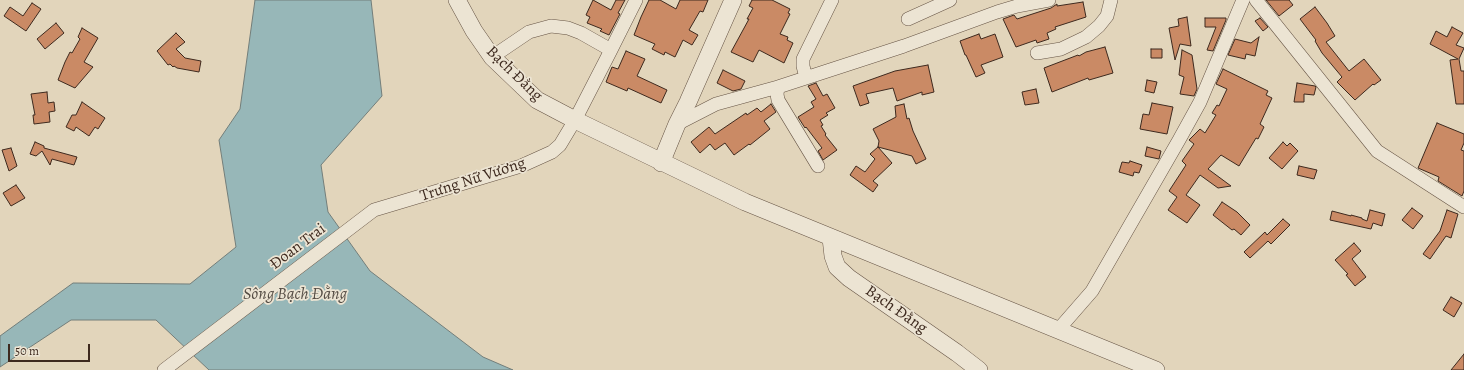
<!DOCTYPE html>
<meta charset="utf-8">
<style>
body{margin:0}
#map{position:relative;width:1464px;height:370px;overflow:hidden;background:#e2d5bb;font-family:Alegreya,serif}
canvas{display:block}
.scale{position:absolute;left:8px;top:344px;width:82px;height:18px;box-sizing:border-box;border:2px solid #3d291e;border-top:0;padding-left:5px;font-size:12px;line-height:14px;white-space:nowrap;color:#3d291e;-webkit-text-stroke:3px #ece4d3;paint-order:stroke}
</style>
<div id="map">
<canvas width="1464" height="370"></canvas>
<div class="scale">50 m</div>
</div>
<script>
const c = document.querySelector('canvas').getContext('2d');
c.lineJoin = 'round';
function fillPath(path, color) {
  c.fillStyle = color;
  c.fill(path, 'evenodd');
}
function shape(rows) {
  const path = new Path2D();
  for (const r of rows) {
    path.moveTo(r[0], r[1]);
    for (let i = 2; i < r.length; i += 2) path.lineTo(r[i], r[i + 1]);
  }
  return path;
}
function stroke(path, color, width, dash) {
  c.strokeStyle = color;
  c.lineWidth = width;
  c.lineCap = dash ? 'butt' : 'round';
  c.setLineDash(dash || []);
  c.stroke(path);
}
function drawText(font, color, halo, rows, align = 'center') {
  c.font = font + ' Alegreya,serif';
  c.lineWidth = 3.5;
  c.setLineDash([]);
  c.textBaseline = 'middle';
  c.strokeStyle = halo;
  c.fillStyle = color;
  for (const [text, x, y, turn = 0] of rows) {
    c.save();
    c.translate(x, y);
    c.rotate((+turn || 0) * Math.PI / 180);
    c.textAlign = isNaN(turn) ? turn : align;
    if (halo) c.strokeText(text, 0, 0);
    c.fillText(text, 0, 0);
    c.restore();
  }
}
const water = shape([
 [255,0,371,0,382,96,321,165,328,212,370,271,483,357,513,370,209,370,156,320,71,320,0,367,0,336,73,283,190,284,236,247,219,140,240,109,255,0]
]);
fillPath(water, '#97b7b8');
stroke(water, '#737e7a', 1);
const building = shape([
 [593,0,611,10,616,0,625,0,618,13,620,14,609,35,600,31,602,29,587,23,590,17,586,15,593,0],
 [649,0,660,0,676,9,680,0,708,0,703,12,700,11,689,30,698,35,692,45,683,40,675,57,665,52,664,55,652,49,655,44,634,35,641,17,649,0],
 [752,0,772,0,790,9,788,13,790,14,780,34,788,37,787,40,793,43,784,63,759,50,753,62,731,52,749,19,747,19,753,8,749,6,752,0],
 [1266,0,1289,0,1293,5,1279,16,1266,0],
 [1083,2,1086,17,1055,27,1056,29,1047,33,1049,39,1037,43,1036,40,1016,47,1003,19,1014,15,1017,19,1051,8,1057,4,1057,6,1083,2],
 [32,3,41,9,26,31,4,16,10,7,23,16,32,3],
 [1315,7,1327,23,1335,36,1326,42,1349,71,1364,59,1381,80,1374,85,1373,84,1355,100,1337,82,1342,77,1322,53,1315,41,1316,40,1300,19,1315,7],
 [1187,17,1191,46,1180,44,1175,60,1169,28,1179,26,1178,19,1187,17],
 [1205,18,1226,18,1226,20,1213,51,1207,50,1216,27,1205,27,1205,18],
 [1260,18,1268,27,1263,31,1255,21,1260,18],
 [56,23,64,33,45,49,37,39,56,23],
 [1452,27,1463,33,1456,45,1464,48,1459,59,1461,71,1464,71,1464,104,1456,104,1450,60,1458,59,1430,44,1436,31,1447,37,1452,27],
 [82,28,98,38,84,62,93,67,75,88,58,80,65,62,70,52,72,53,80,39,78,37,82,28],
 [176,33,185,42,176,49,185,58,201,61,199,72,177,68,174,66,173,67,170,64,168,65,157,51,176,33],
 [979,34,981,39,995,34,1003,57,981,65,985,73,976,77,966,55,965,55,960,41,979,34],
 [1259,37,1255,56,1246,54,1245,59,1228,55,1235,39,1251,43,1259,37],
 [1105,47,1113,73,1089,80,1088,78,1052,92,1044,68,1078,55,1079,56,1086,52,1105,47],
 [1151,49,1162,49,1162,58,1151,58,1151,49],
 [1182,50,1192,55,1197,89,1194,96,1180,94,1184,77,1179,75,1182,50],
 [626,51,645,59,637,76,667,90,661,103,628,88,627,91,606,82,612,67,618,69,626,51],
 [928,65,934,92,922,95,922,92,897,101,893,88,866,94,869,103,860,106,853,86,895,71,928,65],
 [1223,69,1268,91,1266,95,1272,98,1260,124,1264,127,1258,139,1256,138,1239,166,1221,155,1208,169,1231,186,1218,188,1200,175,1186,195,1200,205,1187,223,1168,210,1177,197,1169,191,1186,165,1182,161,1194,144,1189,140,1200,129,1205,133,1216,115,1212,113,1217,105,1219,106,1227,89,1216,84,1223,69],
 [723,70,745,81,741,89,733,91,717,83,723,70],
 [1147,80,1157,82,1154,93,1145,91,1147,80],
 [816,83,823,96,827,94,835,108,826,113,828,115,820,120,823,125,821,126,826,134,825,135,837,150,823,160,818,151,822,148,806,127,805,128,798,117,814,107,811,102,816,99,808,86,816,83],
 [1297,83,1315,86,1316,87,1314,95,1304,94,1304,102,1294,102,1297,83],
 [1036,89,1039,103,1025,105,1022,92,1036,89],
 [47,92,48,103,54,102,55,111,49,112,50,122,34,124,33,115,35,115,31,94,47,92],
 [82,102,105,118,98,129,95,127,89,136,76,127,74,131,66,127,72,115,76,115,82,102],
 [1152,103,1173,107,1167,134,1140,129,1143,114,1149,115,1152,103],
 [771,104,776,112,764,121,770,129,750,145,749,144,734,155,725,143,715,150,710,144,700,153,691,142,709,127,715,134,746,113,747,115,757,108,761,112,771,104],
 [904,104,907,119,909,118,913,131,926,159,916,164,912,156,878,147,879,141,873,129,896,117,895,106,904,104],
 [1437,123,1464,134,1464,143,1461,150,1464,151,1464,191,1462,196,1438,181,1439,177,1418,168,1437,123],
 [35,142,44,146,44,148,77,157,74,165,52,159,50,165,42,151,36,156,30,154,35,142],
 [1283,142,1287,146,1290,143,1298,151,1282,169,1269,158,1283,142],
 [878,147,892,163,873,181,878,185,873,192,850,175,856,166,865,172,875,159,870,154,878,147],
 [1147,147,1161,151,1159,159,1145,156,1147,147],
 [11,148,17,166,9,171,2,150,11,148],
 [1130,161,1142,165,1139,173,1134,172,1133,176,1119,172,1122,162,1129,163,1130,161],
 [1299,166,1317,170,1314,179,1297,175,1299,166],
 [16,185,25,198,11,206,3,193,16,185],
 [1222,202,1237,212,1250,225,1241,235,1234,229,1232,230,1213,215,1222,202],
 [1412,208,1423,216,1413,229,1402,220,1412,208],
 [1370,210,1385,214,1382,226,1373,223,1371,229,1330,220,1332,211,1351,216,1351,215,1362,218,1362,219,1367,221,1370,210],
 [1447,210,1458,214,1451,238,1446,236,1430,259,1423,254,1440,231,1447,210],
 [1283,219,1290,225,1271,244,1268,241,1250,258,1244,252,1265,232,1267,235,1283,219],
 [1354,243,1361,251,1352,259,1366,277,1355,286,1346,275,1348,274,1335,260,1354,243],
 [1451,297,1462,303,1454,317,1443,310,1451,297],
 [1464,354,1464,370,1451,370,1464,354]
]);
fillPath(building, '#ca8a65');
stroke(building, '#3d291e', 1);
const minor = shape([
 [1256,0,1377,151,1464,207],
 [908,19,950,0],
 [1037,53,1061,49,1086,37,1099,26,1107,16,1111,0],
 [492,57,529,32,551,26,568,28,581,33,611,50],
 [806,78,803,66,803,59,832,0],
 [778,87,777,94,778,100,818,166],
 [677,124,716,104,778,87,904,46,997,12,1017,6,1049,0],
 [1058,330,1092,291,1179,140,1200,102,1243,0],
 [164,370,374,210,521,166,552,152,560,145,575,120,611,50,636,0]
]);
const tertiary = shape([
 [457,0,474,31,492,57,537,100,575,120,745,202,1156,370],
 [661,163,677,124,688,102,733,0],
 [831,238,833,256,837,267,849,278,957,353,979,370]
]);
stroke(minor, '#665445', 14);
stroke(tertiary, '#665445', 18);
stroke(minor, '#ece4d3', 13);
stroke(tertiary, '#ece4d3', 17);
drawText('16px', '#3d291e', '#ece4d3', [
 ["Bạch Đằng",514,74,44],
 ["Trưng Nữ Vương",473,180,-18],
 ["Đoan Trai",298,247,-37],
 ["Bạch Đằng",896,310,35]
]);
drawText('italic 17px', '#544c44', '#ece4d3', [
 ["Sông Bạch Đằng",295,295]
]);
</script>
